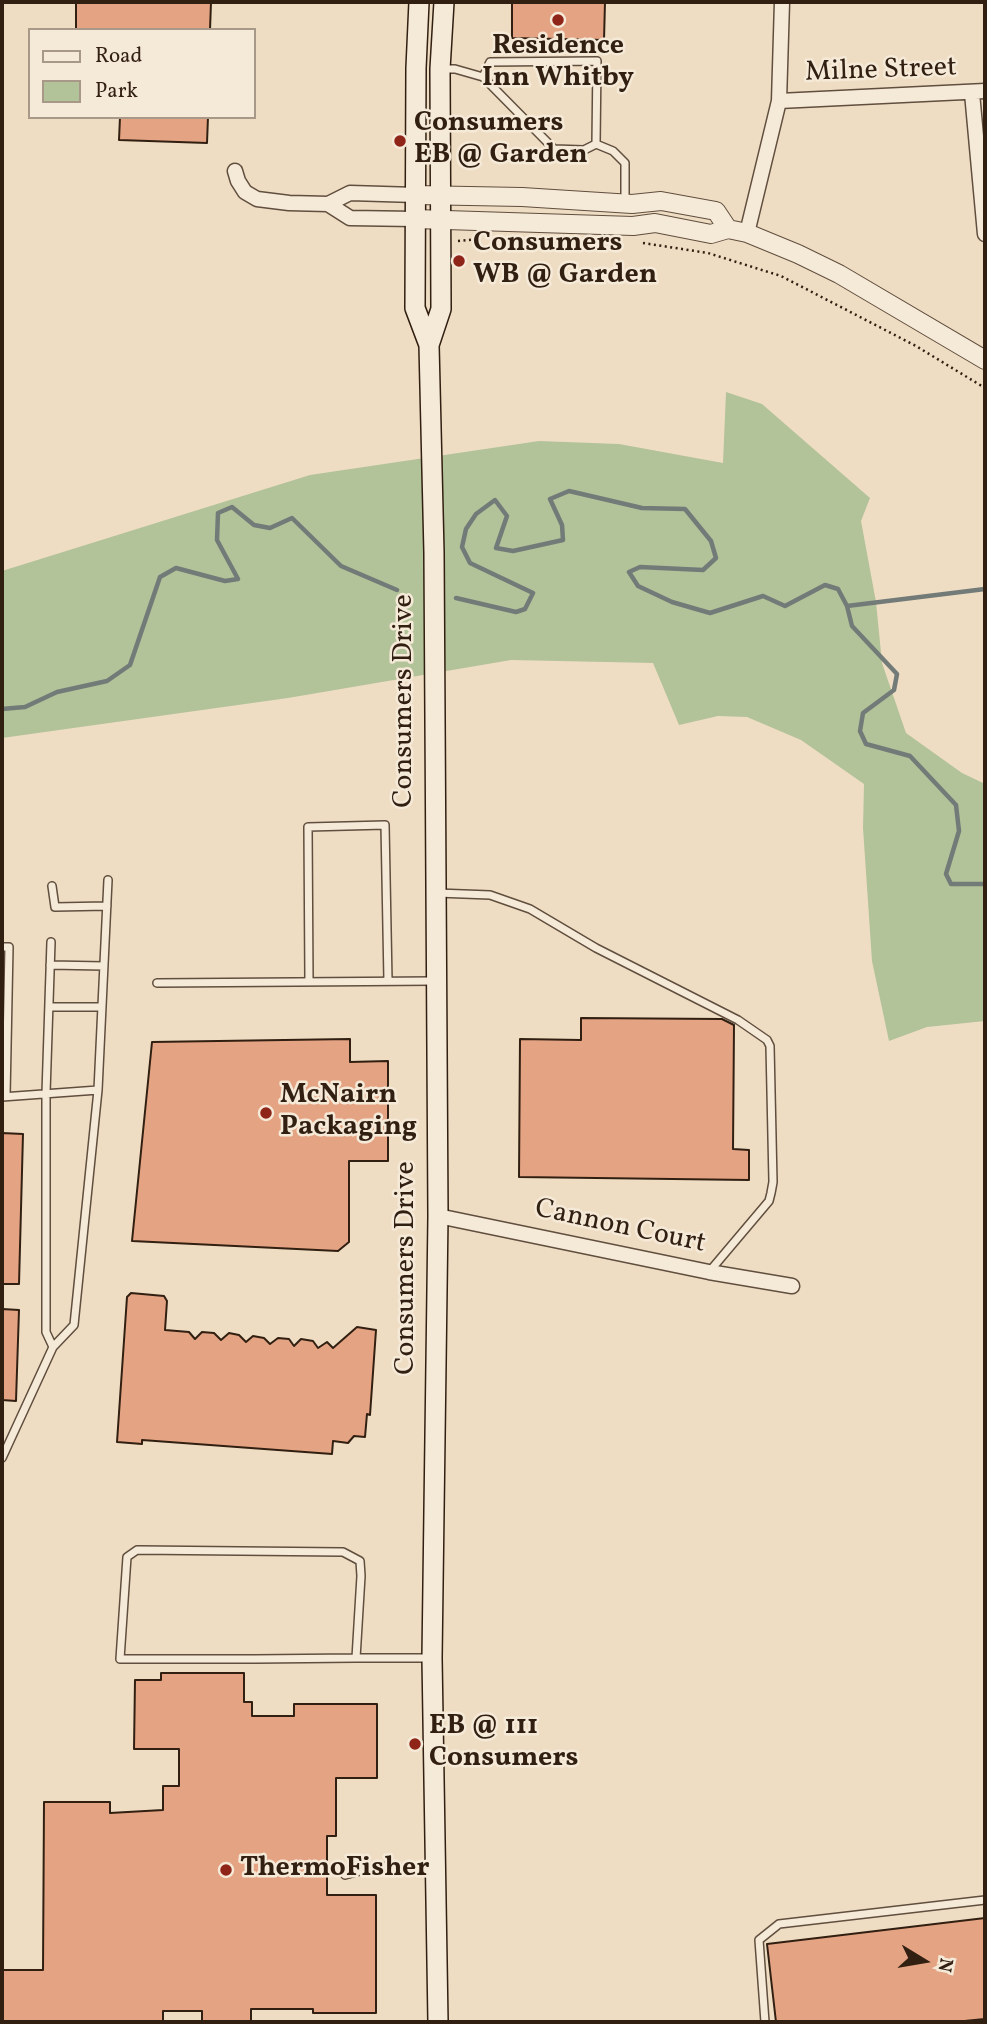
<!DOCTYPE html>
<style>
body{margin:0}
#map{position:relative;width:987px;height:2024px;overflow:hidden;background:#efddc3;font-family:Vollkorn,serif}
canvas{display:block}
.frame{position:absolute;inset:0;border:4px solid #311f11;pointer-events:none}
.legend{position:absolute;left:28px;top:28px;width:228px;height:91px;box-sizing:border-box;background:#f5e9d8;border:2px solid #a79888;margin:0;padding:9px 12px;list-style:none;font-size:21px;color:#311f11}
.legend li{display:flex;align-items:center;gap:14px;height:35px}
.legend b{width:35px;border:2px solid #a79888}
.north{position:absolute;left:889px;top:1926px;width:70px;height:70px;-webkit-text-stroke:5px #f5e9d8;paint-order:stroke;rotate:101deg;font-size:19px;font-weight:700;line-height:28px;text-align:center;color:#311f11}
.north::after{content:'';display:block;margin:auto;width:24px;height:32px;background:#311f11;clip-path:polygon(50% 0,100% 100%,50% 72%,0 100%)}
</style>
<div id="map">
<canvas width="987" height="2024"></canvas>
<div class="frame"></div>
<ul class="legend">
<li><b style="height:9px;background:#f5e9d8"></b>Road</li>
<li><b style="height:19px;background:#b2c299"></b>Park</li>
</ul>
<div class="north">N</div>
</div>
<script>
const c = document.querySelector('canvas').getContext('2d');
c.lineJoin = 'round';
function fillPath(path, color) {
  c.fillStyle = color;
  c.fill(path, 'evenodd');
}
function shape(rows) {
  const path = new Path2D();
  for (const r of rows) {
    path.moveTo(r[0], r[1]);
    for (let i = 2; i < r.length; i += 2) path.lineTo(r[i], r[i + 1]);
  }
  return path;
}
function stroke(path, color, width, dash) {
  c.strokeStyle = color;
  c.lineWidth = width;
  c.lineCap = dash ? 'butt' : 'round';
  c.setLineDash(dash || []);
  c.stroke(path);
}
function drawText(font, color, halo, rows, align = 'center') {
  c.font = font + ' Vollkorn,serif';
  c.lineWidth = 5;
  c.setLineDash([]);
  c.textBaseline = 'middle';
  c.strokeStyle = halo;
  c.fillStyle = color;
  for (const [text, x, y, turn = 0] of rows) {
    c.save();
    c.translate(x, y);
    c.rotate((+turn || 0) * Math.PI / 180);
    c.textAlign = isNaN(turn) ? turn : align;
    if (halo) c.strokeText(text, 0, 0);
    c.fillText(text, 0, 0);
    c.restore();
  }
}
fillPath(shape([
 [726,392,762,404,870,498,861,521,876,602,882,663,906,733,962,773,985,784,985,1021,927,1027,889,1041,872,961,863,828,864,784,801,740,747,717,718,716,679,725,653,663,511,660,288,698,2,738,2,571,310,475,539,441,619,444,723,463]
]), '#b2c299');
stroke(shape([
 [456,598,516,612,525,609,533,593,470,563,462,547,466,529,476,514,495,500,507,516,496,548,513,551,563,540,562,525,550,499,569,491,642,508,685,509,711,541,716,558,703,570,640,567,629,572,638,586,672,602,710,613,763,596,785,606,825,585,838,589,847,606,852,626,897,674,894,690,863,713,860,731,866,744,910,756,956,805,959,831,946,874,951,884,985,884],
 [847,606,985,589],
 [2,709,25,707,57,692,107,681,130,665,160,577,176,568,225,581,238,579,217,540,218,513,232,507,254,525,270,528,292,518,341,566,397,590]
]), '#737b79', 4.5);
const building = shape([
 [76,2,211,2,210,30,76,30,76,2],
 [512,2,605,2,604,40,512,38,512,2],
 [120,117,208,117,207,143,119,140,120,117],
 [581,1018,722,1019,734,1025,733,1149,749,1150,749,1180,519,1177,520,1039,581,1040,581,1018],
 [350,1039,350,1062,388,1061,388,1161,349,1161,349,1242,338,1251,132,1241,152,1042,350,1039],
 [2,1133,23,1134,19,1284,2,1284,2,1133],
 [131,1293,164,1296,167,1301,165,1330,189,1332,195,1339,202,1332,214,1333,221,1340,229,1333,239,1335,246,1342,253,1336,264,1338,270,1344,278,1338,289,1339,294,1346,301,1339,313,1341,318,1348,327,1342,333,1348,357,1327,376,1330,370,1415,367,1414,365,1437,354,1436,348,1443,333,1441,332,1454,142,1440,142,1444,117,1442,127,1297,131,1293],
 [2,1309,19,1310,16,1401,2,1400,2,1309],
 [161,1673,244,1673,244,1702,252,1702,252,1716,294,1716,294,1704,377,1704,377,1778,336,1778,336,1836,327,1836,327,1895,376,1895,376,2013,313,2013,313,2009,251,2009,251,2022,202,2022,202,2011,163,2011,163,2022,2,2022,2,1970,43,1970,44,1802,110,1802,110,1813,163,1810,163,1786,179,1786,179,1749,134,1749,135,1680,161,1680,161,1673],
 [985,1918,985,2019,954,2022,776,2022,767,1944,985,1918]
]);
fillPath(building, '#e4a383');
stroke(building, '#311f11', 2);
const service = shape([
 [443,69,455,69,483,77,490,62,597,61,596,144],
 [483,77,554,149,584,150,596,144],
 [596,144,613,151,625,163,625,204],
 [52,886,55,907,107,906],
 [437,893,490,895,530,909,596,948,738,1020,767,1040,770,1046,773,1182,771,1193,769,1201,709,1272],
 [51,942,46,1093,46,1332,53,1347],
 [2,947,9,947,6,1096],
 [50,965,104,966],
 [309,982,308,827,385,825,388,981],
 [157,983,435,981],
 [49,1007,102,1007],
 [98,1090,108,880],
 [2,1097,98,1090,74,1325,53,1347,2,1458],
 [356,1658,361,1576,360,1561,343,1552,137,1550,127,1557,120,1659,255,1659,356,1658,431,1658],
 [345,1875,379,1866,417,1870,434,1869],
 [765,2022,759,1940,779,1924,985,1900]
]);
const minor = shape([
 [972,93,985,234],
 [779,101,985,91],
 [235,171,238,181,245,192,257,199,289,203,328,204,350,193,416,195],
 [328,204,350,218,415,219],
 [747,233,779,101,782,2],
 [438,1216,709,1272,792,1286]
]);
const tertiary = shape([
 [416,195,522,197,632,204,661,201,716,211,728,229],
 [415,219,633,226,655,223,711,234,728,229,747,233,798,254,839,274,985,360]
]);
const secondary = shape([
 [419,2,416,68,415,308,429,345,434,553,438,1216,432,1658,438,2022],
 [429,345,441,309,440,69,444,2]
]);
stroke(service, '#604e3e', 10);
stroke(minor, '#604e3e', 17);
stroke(tertiary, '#604e3e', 20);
stroke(secondary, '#311f11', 22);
stroke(shape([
 [458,241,479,239],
 [643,243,708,253,781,276,916,346,985,388]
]), '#311f11', 2.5, [2, 3.5]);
stroke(service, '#f5e9d8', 7);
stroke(minor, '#f5e9d8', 14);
stroke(tertiary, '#f5e9d8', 18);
stroke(secondary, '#f5e9d8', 19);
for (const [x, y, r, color] of [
 [558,20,7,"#8f2418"],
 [400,141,7,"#8f2418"],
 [459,261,7,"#8f2418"],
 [266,1113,7,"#8f2418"],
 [415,1744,7,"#8f2418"],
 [226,1870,7,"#8f2418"]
]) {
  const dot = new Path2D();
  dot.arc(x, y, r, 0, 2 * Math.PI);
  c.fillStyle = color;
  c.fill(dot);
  stroke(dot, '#f5e9d8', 2.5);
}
drawText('bold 28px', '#311f11', '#f5e9d8', [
 ["Residence",558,48,"center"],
 ["Inn Whitby",558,80,"center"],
 ["Consumers",414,125],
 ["EB @ Garden",414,157],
 ["Consumers",473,245],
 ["WB @ Garden",473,277],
 ["McNairn",280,1097],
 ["Packaging",280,1129],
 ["EB @ 111",429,1728],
 ["Consumers",429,1760],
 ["ThermoFisher",240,1870]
], 'left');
drawText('28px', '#311f11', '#f5e9d8', [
 ["Milne Street",881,72,-2],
 ["Consumers Drive",406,701,-90],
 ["Cannon Court",620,1228,12],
 ["Consumers Drive",408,1268,-90]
]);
</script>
